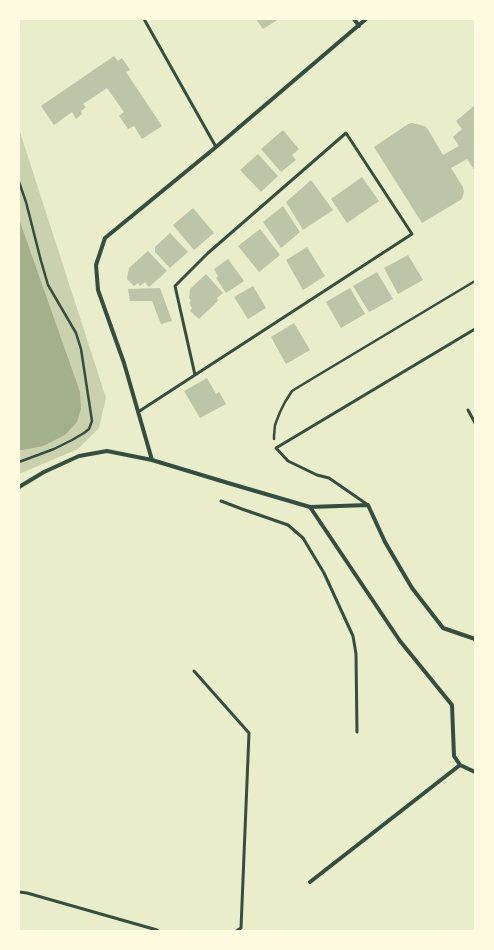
<!DOCTYPE html>
<style>
body{margin:0}
#map{position:relative;width:494px;height:950px;overflow:hidden;background:#e9edc9;font-family:Overpass,sans-serif}
canvas{display:block}
.frame{position:absolute;inset:0;border:20px solid #fefae0;pointer-events:none}
</style>
<div id="map">
<canvas width="494" height="950"></canvas>
<div class="frame"></div>
</div>
<script>
const c = document.querySelector('canvas').getContext('2d');
c.lineJoin = 'round';
function fillPath(path, color) {
  c.fillStyle = color;
  c.fill(path, 'evenodd');
}
function shape(rows) {
  const path = new Path2D();
  for (const r of rows) {
    path.moveTo(r[0], r[1]);
    for (let i = 2; i < r.length; i += 2) path.lineTo(r[i], r[i + 1]);
  }
  return path;
}
function stroke(path, color, width, dash) {
  c.strokeStyle = color;
  c.lineWidth = width;
  c.lineCap = dash ? 'butt' : 'round';
  c.setLineDash(dash || []);
  c.stroke(path);
}
fillPath(shape([
 [19,129,106,398,99,428,78,449,19,474]
]), '#cad2ad');
fillPath(shape([
 [19,219,80,392,81,409,77,422,65,435,43,446,22,450,19,450]
]), '#a3b18a');
fillPath(shape([
 [256,19,279,19,263,29],
 [114,56,118,61,122,58,130,70,126,72,162,126,142,139,134,126,128,129,119,116,124,112,107,88,83,104,86,107,81,111,82,114,76,119,72,112,54,125,41,106],
 [475,105,475,171,467,159,451,168,463,187,464,192,463,195,462,199,422,223,374,147,408,124,412,123,424,126,427,128,443,155,459,146,453,137,462,129,456,121],
 [283,130,299,149,292,155,296,160,281,172,261,149],
 [258,154,278,176,261,192,240,170],
 [362,177,379,201,347,223,331,199],
 [311,180,333,210,303,230,286,202],
 [283,206,300,232,281,248,263,222],
 [193,208,214,233,194,250,173,225],
 [260,229,280,255,259,272,238,246],
 [170,233,188,252,170,268,155,252,155,247],
 [307,247,325,276,303,290,286,260],
 [148,251,167,271,149,287,145,282,140,286,138,283,134,286,127,279,129,268],
 [408,255,423,280,398,294,384,268],
 [228,259,244,281,226,293,216,278,218,276,214,269],
 [377,272,393,299,369,312,353,286],
 [206,274,223,293,217,298,218,301,199,319,190,311,192,308,189,303,191,300,189,298,190,289],
 [253,286,266,308,248,319,234,297],
 [160,288,172,321,161,324,152,301,130,301,128,289],
 [350,288,365,314,341,328,326,302],
 [294,323,310,350,286,364,271,337],
 [207,378,216,394,219,392,226,404,200,418,184,391]
]), '#bcc5a7');
stroke(shape([
 [19,182,26,202,41,261,48,285,76,333,81,349,92,421,89,429,84,433,72,440,54,449,19,462],
 [274,439,274,436,275,425,280,412,285,402,292,391,305,383,475,281]
]), '#344e41', 2.5);
stroke(shape([
 [144,19,216,147],
 [468,410,475,423],
 [138,412,412,234,346,133,208,253,175,286,195,375],
 [221,501,242,509,288,525,303,538,324,573,353,636,356,654,357,732],
 [368,505,329,478,317,475,288,461,276,448,475,329],
 [194,671,249,733,241,928,236,931],
 [19,892,27,893,157,930,158,931]
]), '#344e41', 3);
stroke(shape([
 [354,19,359,26],
 [152,460,124,363,98,290,96,265,105,238,216,147,366,19],
 [19,487,44,472,79,456,107,451,152,460,228,483,310,507,368,505,385,542,412,588,443,628,475,639],
 [310,507,400,641,452,705,454,756,460,765,310,882],
 [460,765,475,772]
]), '#344e41', 4);
</script>
